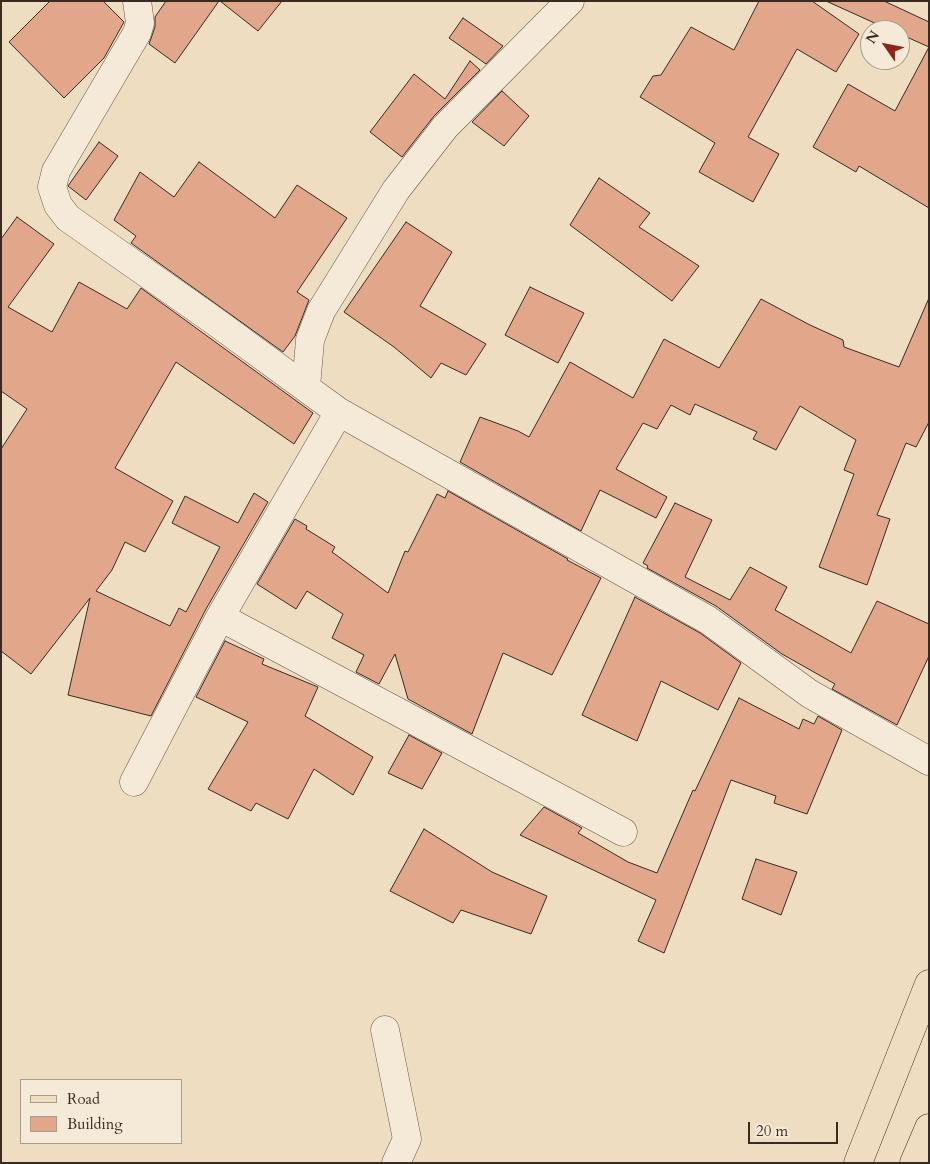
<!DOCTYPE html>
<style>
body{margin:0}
#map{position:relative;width:930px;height:1164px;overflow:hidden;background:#efddc1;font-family:Cardo,serif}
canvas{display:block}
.frame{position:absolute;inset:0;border:2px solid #392a22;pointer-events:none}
.legend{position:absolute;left:20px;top:1079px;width:162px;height:65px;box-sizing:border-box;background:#f5e9d7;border:1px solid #aa9d8f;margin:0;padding:6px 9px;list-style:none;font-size:15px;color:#392a22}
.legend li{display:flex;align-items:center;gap:10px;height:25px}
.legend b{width:25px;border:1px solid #aa9d8f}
.north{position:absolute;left:860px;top:20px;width:50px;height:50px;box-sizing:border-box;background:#f5e9d7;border:1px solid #aa9d8f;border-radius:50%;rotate:303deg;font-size:14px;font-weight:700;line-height:20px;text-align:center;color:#392a22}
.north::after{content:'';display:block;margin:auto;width:18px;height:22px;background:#8f2418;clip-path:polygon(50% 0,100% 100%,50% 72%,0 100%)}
.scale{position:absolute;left:748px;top:1122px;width:90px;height:22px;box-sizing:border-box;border:2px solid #392a22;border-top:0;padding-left:6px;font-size:15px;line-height:18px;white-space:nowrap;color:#392a22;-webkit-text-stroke:4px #f5e9d7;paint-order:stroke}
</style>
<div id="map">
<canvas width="930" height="1164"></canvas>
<div class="frame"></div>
<ul class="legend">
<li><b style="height:6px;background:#efddc1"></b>Road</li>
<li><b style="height:14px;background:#e2a78b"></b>Building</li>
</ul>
<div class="north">N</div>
<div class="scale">20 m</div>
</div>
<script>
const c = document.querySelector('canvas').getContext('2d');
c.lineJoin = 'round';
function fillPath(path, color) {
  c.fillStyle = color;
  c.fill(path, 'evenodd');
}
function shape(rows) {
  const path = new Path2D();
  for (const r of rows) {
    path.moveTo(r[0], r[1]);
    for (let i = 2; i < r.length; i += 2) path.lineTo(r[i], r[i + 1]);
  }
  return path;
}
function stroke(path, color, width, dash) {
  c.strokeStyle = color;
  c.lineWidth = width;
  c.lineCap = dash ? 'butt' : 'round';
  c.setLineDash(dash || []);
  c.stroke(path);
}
const building = shape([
 [50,1,103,1,124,22,104,58,64,98,9,42,50,1],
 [166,1,219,1,175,63,149,44,155,27,155,17,166,1],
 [220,1,282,1,258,31,220,1],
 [759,1,812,1,859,34,836,72,797,49,748,137,779,154,753,202,699,172,715,143,640,97,653,76,661,75,691,27,734,50,759,1],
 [826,1,884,1,929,22,929,208,859,166,856,172,813,147,848,84,895,111,929,47,900,34,900,30,890,30,826,1],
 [463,18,503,46,486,64,449,38,463,18],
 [470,61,480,70,434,116,402,157,370,132,414,74,445,99,470,61],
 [502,91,529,116,504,146,472,122,502,91],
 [99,142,118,156,86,200,68,186,99,142],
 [199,162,275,218,297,185,347,218,297,292,309,300,295,336,283,352,131,243,136,236,114,220,140,172,174,197,199,162],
 [599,178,650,213,639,227,699,266,672,301,570,225,599,178],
 [17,217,54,244,8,307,52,332,79,282,127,309,141,288,313,413,294,444,176,362,115,468,173,501,145,552,125,542,112,570,96,591,170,626,179,608,186,612,220,547,172,523,185,496,238,523,254,493,268,502,206,609,151,716,68,695,90,598,31,674,1,651,1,449,27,409,1,391,1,239,17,217],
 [406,222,452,252,420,306,486,344,466,375,441,363,431,378,394,347,344,312,406,222],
 [530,287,584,313,558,363,505,335,530,287],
 [929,298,929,422,916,447,906,443,877,515,890,519,867,585,819,567,854,474,844,470,856,440,800,406,776,450,753,439,757,432,695,404,690,415,671,405,657,429,643,423,616,469,667,497,656,518,600,490,581,531,460,462,480,417,518,431,529,437,570,362,633,398,664,339,719,368,761,299,810,325,843,340,844,347,899,367,929,298],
 [448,491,568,559,567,560,601,578,552,675,503,653,472,734,408,699,395,654,379,684,356,672,364,655,332,638,343,614,307,591,296,609,257,584,295,519,307,526,306,529,335,547,332,552,388,593,405,551,408,552,437,494,445,498,448,491],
 [675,503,712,520,685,577,730,600,750,567,787,587,775,610,851,653,877,601,929,624,929,656,897,725,832,689,835,684,782,654,716,606,647,568,648,566,643,563,675,503],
 [635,597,700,633,741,663,718,710,661,681,637,741,582,715,635,597],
 [225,641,264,659,262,664,318,687,305,716,373,757,353,795,314,769,288,819,256,803,251,811,208,789,248,722,196,697,225,641],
 [739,698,799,729,803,719,814,724,818,716,842,730,807,814,774,803,776,796,731,780,664,953,638,941,656,900,520,835,544,807,582,828,578,833,628,862,657,873,693,790,695,791,739,698],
 [409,735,442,753,422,789,388,773,409,735],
 [424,829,492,872,547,896,531,934,461,910,453,923,390,891,424,829],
 [756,859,797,872,781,915,742,899,756,859]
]);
fillPath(building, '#e2a78b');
stroke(building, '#392a22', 1);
const minor = shape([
 [137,1,140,23,137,33,56,171,52,187,58,205,68,218,213,320,339,412,708,620,810,694,929,761],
 [306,387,310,340,321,311,396,190,445,127,570,1],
 [220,617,623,832],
 [134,782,220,617,339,412],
 [385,1030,407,1139,396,1163]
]);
const major = shape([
 [858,1163,929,984],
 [914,1163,929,1128]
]);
stroke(minor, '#66574a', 29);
stroke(major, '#392a22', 29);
stroke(minor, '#f5e9d7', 28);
stroke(major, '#efddc1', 28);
</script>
